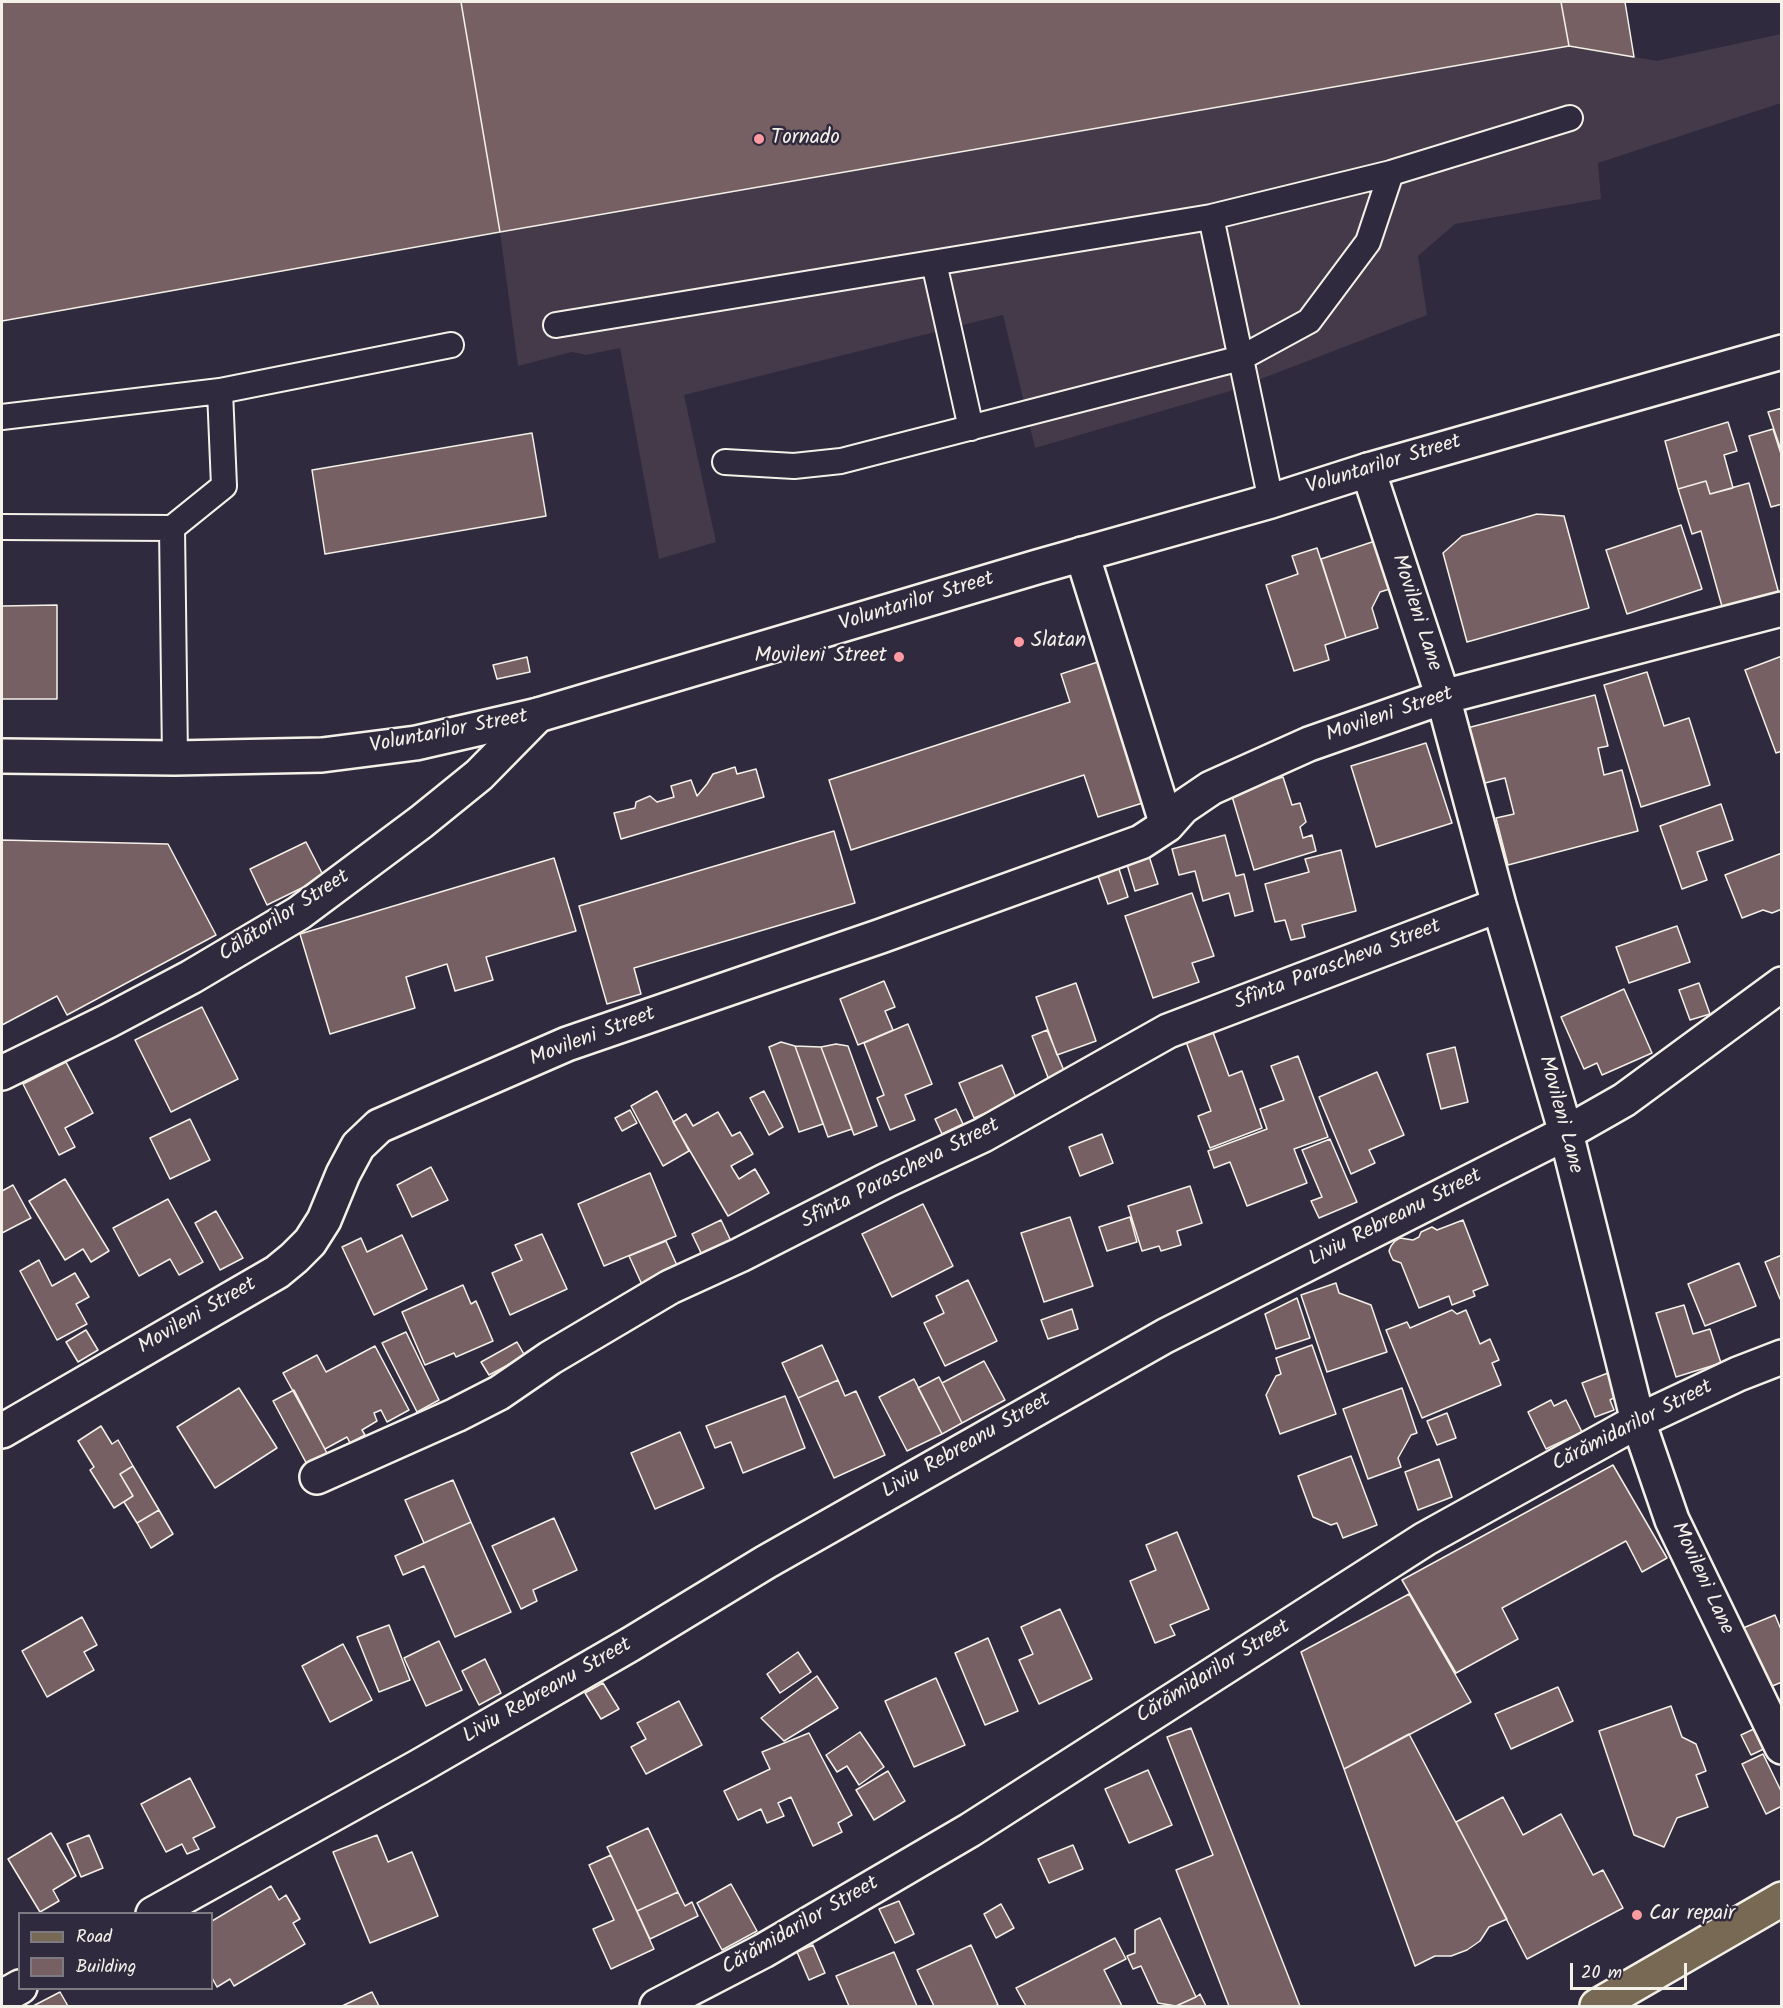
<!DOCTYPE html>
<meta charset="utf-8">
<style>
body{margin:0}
#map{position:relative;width:1783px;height:2008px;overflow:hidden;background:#2f2a3d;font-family:Kalam,sans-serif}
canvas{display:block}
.frame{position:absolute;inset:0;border:3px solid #f4f1e8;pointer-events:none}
.legend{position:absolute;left:18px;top:1912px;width:195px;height:78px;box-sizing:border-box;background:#2f2a3d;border:2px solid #7e7a81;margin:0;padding:8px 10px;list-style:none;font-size:18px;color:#f4f1e8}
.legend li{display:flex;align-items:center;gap:12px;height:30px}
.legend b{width:30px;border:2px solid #7e7a81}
.scale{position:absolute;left:1570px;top:1963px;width:117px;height:27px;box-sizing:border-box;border:3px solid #f4f1e8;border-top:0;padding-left:8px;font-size:18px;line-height:21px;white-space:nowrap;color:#f4f1e8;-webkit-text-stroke:4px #2f2a3d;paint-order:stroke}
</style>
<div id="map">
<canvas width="1783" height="2008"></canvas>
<div class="frame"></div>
<ul class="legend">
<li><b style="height:8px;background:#776954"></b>Road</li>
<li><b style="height:16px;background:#766064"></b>Building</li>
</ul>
<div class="scale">20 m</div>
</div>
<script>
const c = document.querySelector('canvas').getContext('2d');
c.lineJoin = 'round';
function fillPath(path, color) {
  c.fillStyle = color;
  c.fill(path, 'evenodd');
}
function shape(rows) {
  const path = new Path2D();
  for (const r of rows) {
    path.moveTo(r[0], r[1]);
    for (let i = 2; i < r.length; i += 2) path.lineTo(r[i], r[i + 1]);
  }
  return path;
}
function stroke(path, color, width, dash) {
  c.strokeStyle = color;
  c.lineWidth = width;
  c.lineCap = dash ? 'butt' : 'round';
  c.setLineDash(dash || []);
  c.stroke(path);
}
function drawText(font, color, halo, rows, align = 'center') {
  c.font = font + ' Kalam,sans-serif';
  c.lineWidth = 5;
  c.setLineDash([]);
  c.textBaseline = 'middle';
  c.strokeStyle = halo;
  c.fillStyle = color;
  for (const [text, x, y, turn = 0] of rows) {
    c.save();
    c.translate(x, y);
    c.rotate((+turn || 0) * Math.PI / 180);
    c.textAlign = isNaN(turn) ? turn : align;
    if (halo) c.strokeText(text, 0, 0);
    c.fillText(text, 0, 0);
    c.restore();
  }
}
fillPath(shape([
 [461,2,1561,2,1569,45,1634,57,1657,61,1781,34,1781,103,1598,163,1601,199,1455,224,1418,256,1427,315,1227,392,1035,448,1003,315,684,395,716,542,659,559,620,348,586,355,572,352,518,366,500,232]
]), '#443a49');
const building = shape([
 [2,2,461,2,500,232,2,321,2,2],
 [461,2,1561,2,1569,46,500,232,461,2],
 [1561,2,1625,2,1634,57,1569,46,1561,2],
 [1782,408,1782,453,1768,412,1782,408],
 [1728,422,1737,451,1724,455,1733,488,1710,494,1706,481,1678,489,1665,441,1728,422],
 [1773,429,1782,457,1782,504,1771,507,1749,436,1773,429],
 [532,433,546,516,325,554,312,470,532,433],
 [1706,481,1710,494,1749,483,1779,594,1723,610,1701,531,1692,534,1678,489,1706,481],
 [1537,514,1564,516,1589,608,1467,642,1443,553,1462,536,1537,514],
 [1681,525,1702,589,1627,614,1606,550,1681,525],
 [1378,540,1393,588,1380,592,1372,608,1378,628,1346,638,1321,559,1378,540],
 [1317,548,1346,638,1325,645,1329,660,1294,671,1266,585,1298,574,1292,556,1317,548],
 [57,605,57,699,2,699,2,606,57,605],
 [1782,656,1782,751,1776,753,1745,670,1782,656],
 [527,657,530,672,497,679,493,665,527,657],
 [1104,660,1149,801,1098,817,1084,775,851,850,829,780,1070,702,1061,674,1104,660],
 [1647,672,1664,726,1689,718,1710,785,1641,807,1604,685,1647,672],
 [1595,695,1608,746,1598,748,1604,775,1622,770,1638,831,1508,865,1496,818,1514,814,1505,778,1481,784,1467,728,1595,695],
 [1426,743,1452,823,1376,847,1351,766,1426,743],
 [735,767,737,774,756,769,764,797,621,839,614,813,635,808,636,802,650,796,657,802,674,797,671,786,691,780,697,796,707,784,713,774,735,767],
 [1283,777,1292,805,1300,803,1306,822,1300,827,1303,838,1312,835,1316,851,1254,870,1231,793,1283,777],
 [1721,804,1733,840,1697,852,1707,880,1682,889,1660,826,1721,804],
 [834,831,855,903,634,968,641,994,607,1004,579,906,834,831],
 [1225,835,1236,876,1244,874,1253,911,1235,916,1229,893,1203,901,1195,871,1179,875,1172,849,1225,835],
 [2,840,168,844,216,935,67,1015,57,996,2,1025,2,840],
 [306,842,324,877,267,905,250,869,306,842],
 [1341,850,1356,911,1302,925,1305,937,1291,940,1285,920,1275,922,1265,884,1309,872,1305,859,1341,850],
 [1148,853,1158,884,1135,891,1126,861,1148,853],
 [1782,853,1782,909,1772,913,1763,910,1742,918,1725,875,1782,853],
 [554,858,576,931,486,957,493,980,455,991,447,964,406,977,415,1008,330,1034,300,934,554,858],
 [1118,866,1128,897,1108,904,1097,873,1118,866],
 [1192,893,1214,956,1192,963,1199,982,1153,998,1125,916,1192,893],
 [1677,926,1690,962,1629,983,1616,947,1677,926],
 [884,981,895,1007,885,1011,893,1030,858,1045,840,999,884,981],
 [1076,983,1096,1041,1057,1055,1036,997,1076,983],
 [1699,983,1710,1014,1690,1020,1679,990,1699,983],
 [1624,989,1652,1053,1602,1075,1597,1063,1584,1069,1561,1017,1624,989],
 [202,1007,238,1079,171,1112,135,1040,202,1007],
 [908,1024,932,1084,905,1095,915,1120,890,1130,877,1098,884,1095,864,1043,908,1024],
 [1211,1027,1229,1076,1242,1071,1262,1128,1210,1148,1198,1116,1211,1111,1184,1036,1211,1027],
 [1047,1030,1065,1073,1049,1080,1032,1036,1047,1030],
 [781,1042,795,1046,823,1124,799,1132,769,1047,781,1042],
 [836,1044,848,1046,877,1126,854,1135,821,1047,836,1044],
 [795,1046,821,1047,852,1129,828,1137,795,1046],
 [1455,1047,1468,1102,1441,1109,1427,1054,1455,1047],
 [1298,1056,1328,1137,1294,1149,1307,1183,1247,1206,1230,1162,1214,1168,1208,1151,1267,1129,1260,1109,1284,1100,1271,1066,1298,1056],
 [66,1062,93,1113,65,1128,75,1147,59,1155,23,1084,66,1062],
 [1002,1065,1017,1100,974,1118,959,1083,1002,1065],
 [1377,1072,1404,1135,1369,1150,1375,1163,1351,1174,1319,1097,1377,1072],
 [657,1091,689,1151,663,1166,631,1106,657,1091],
 [764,1091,783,1127,769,1135,750,1098,764,1091],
 [956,1109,963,1124,942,1134,935,1119,956,1109],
 [630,1110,637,1123,622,1131,615,1118,630,1110],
 [718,1112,732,1136,740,1132,753,1154,731,1166,739,1179,755,1169,769,1193,728,1216,673,1122,686,1114,693,1126,718,1112],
 [190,1119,210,1160,170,1179,150,1138,190,1119],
 [1102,1134,1113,1163,1080,1176,1069,1147,1102,1134],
 [1330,1139,1357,1202,1319,1218,1311,1201,1322,1197,1302,1150,1330,1139],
 [431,1167,448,1200,412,1217,397,1185,431,1167],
 [650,1173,676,1236,604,1266,578,1204,650,1173],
 [65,1179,109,1251,91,1262,83,1249,65,1260,29,1201,65,1179],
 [13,1185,31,1218,2,1233,2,1191,13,1185],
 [1190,1186,1202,1223,1177,1231,1181,1245,1161,1251,1159,1246,1142,1251,1128,1206,1190,1186],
 [168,1199,203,1262,179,1275,170,1259,139,1276,113,1228,168,1199],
 [923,1204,953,1266,892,1297,862,1234,923,1204],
 [216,1211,243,1258,220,1270,195,1223,216,1211],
 [1070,1217,1093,1286,1044,1302,1021,1233,1070,1217],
 [1130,1217,1137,1242,1107,1251,1099,1227,1130,1217],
 [721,1220,731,1241,702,1255,692,1234,721,1220],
 [1463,1220,1488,1285,1473,1291,1475,1296,1452,1305,1449,1296,1419,1308,1401,1263,1393,1260,1391,1256,1389,1251,1391,1246,1395,1241,1400,1238,1413,1240,1419,1237,1421,1232,1432,1227,1437,1230,1463,1220],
 [542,1234,567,1289,510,1315,492,1273,522,1260,515,1245,542,1234],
 [402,1235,427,1289,374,1315,342,1247,361,1238,367,1252,402,1235],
 [666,1241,680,1272,644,1289,629,1256,666,1241],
 [1782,1255,1782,1298,1780,1299,1765,1262,1782,1255],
 [39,1260,52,1286,75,1273,89,1297,76,1304,87,1324,57,1340,20,1271,39,1260],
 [1739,1263,1756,1306,1705,1326,1688,1284,1739,1263],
 [968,1280,997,1341,945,1366,924,1323,944,1313,936,1296,968,1280],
 [1336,1283,1339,1293,1371,1305,1387,1352,1327,1372,1301,1295,1336,1283],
 [463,1285,471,1304,476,1301,493,1341,456,1357,454,1353,425,1365,402,1312,463,1285],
 [1297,1298,1310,1338,1276,1349,1265,1314,1297,1298],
 [1684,1305,1693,1334,1710,1329,1721,1363,1676,1377,1656,1313,1684,1305],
 [1072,1309,1078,1329,1048,1339,1041,1320,1072,1309],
 [1452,1310,1457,1314,1466,1310,1480,1344,1490,1339,1499,1360,1492,1363,1501,1385,1422,1418,1386,1330,1407,1322,1410,1328,1452,1310],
 [86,1330,98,1350,78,1362,66,1342,86,1330],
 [406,1332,439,1400,417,1412,382,1343,406,1332],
 [517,1342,525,1356,489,1375,481,1362,517,1342],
 [822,1345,838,1380,798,1398,782,1363,822,1345],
 [1312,1345,1336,1414,1280,1434,1266,1395,1276,1376,1281,1374,1276,1358,1312,1345],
 [375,1346,409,1410,387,1422,381,1410,374,1413,377,1421,362,1430,365,1435,350,1443,347,1437,325,1449,283,1373,317,1355,326,1372,375,1346],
 [984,1361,1005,1400,962,1423,942,1383,984,1361],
 [1608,1373,1617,1396,1610,1400,1614,1410,1595,1417,1582,1383,1608,1373],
 [939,1377,962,1423,942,1434,918,1388,939,1377],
 [914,1379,942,1434,907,1451,879,1397,914,1379],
 [838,1380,845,1396,856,1391,885,1455,834,1478,798,1398,838,1380],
 [239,1388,277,1448,215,1488,177,1427,239,1388],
 [1402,1388,1417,1433,1411,1435,1398,1458,1401,1467,1368,1479,1343,1409,1402,1388],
 [294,1390,330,1459,310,1470,273,1401,294,1390],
 [785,1396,805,1448,743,1473,731,1442,715,1448,706,1426,785,1396],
 [1551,1400,1554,1406,1566,1400,1582,1432,1546,1449,1528,1412,1551,1400],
 [1447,1413,1456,1438,1437,1445,1427,1421,1447,1413],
 [101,1426,112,1444,118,1440,133,1466,120,1474,133,1496,114,1508,90,1470,94,1467,78,1441,101,1426],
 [680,1432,704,1488,655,1509,631,1453,680,1432],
 [1351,1456,1377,1525,1343,1538,1337,1523,1331,1525,1313,1517,1298,1476,1351,1456],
 [1439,1459,1452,1497,1418,1510,1405,1472,1439,1459],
 [1613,1465,1667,1558,1642,1572,1626,1541,1502,1608,1518,1639,1456,1673,1402,1580,1613,1465],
 [133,1466,159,1510,137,1523,124,1502,133,1496,120,1474,133,1466],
 [453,1480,471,1522,424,1543,405,1500,453,1480],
 [159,1510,173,1534,151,1548,137,1523,159,1510],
 [554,1518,577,1570,533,1590,537,1601,521,1609,492,1546,554,1518],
 [471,1522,511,1612,455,1637,424,1566,403,1575,395,1556,471,1522],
 [1177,1532,1209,1609,1170,1625,1175,1635,1155,1643,1130,1581,1156,1570,1146,1545,1177,1532],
 [1409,1594,1471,1702,1344,1769,1301,1652,1409,1594],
 [1060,1609,1092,1679,1039,1704,1019,1660,1033,1654,1021,1627,1060,1609],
 [1775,1615,1782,1632,1782,1682,1765,1689,1743,1628,1775,1615],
 [82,1617,97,1645,84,1652,94,1670,47,1697,22,1651,82,1617],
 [389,1625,410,1680,379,1692,357,1637,389,1625],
 [988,1638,1018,1711,985,1725,955,1653,988,1638],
 [439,1641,462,1690,426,1706,404,1658,439,1641],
 [343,1644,372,1700,330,1722,302,1666,343,1644],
 [798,1652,811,1672,780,1693,767,1674,798,1652],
 [485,1659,501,1693,479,1705,462,1671,485,1659],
 [817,1676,838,1708,784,1741,761,1718,817,1676],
 [936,1678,965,1745,914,1767,885,1701,936,1678],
 [603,1683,619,1709,601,1719,585,1693,603,1683],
 [1558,1687,1573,1721,1511,1749,1495,1714,1558,1687],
 [679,1701,702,1745,646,1774,631,1747,646,1739,637,1723,679,1701],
 [1671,1706,1682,1737,1696,1744,1706,1771,1696,1775,1708,1807,1677,1818,1664,1847,1634,1835,1599,1731,1671,1706],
 [1758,1727,1768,1747,1751,1755,1741,1735,1758,1727],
 [1191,1728,1300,2006,1229,2006,1176,1870,1213,1855,1167,1737,1191,1728],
 [860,1732,884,1767,859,1785,847,1766,837,1772,826,1755,860,1732],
 [809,1733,852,1815,838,1823,842,1832,813,1846,791,1797,778,1803,784,1816,767,1823,761,1809,738,1820,724,1791,770,1769,762,1752,809,1733],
 [1409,1734,1507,1919,1489,1927,1480,1941,1467,1950,1451,1956,1435,1956,1415,1966,1344,1769,1409,1734],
 [1763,1754,1782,1793,1782,1806,1766,1814,1742,1764,1763,1754],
 [1148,1770,1172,1825,1129,1843,1105,1789,1148,1770],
 [888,1771,905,1801,874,1820,856,1790,888,1771],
 [190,1778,215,1827,193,1838,199,1849,187,1854,182,1844,166,1852,141,1804,190,1778],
 [1503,1797,1523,1835,1561,1814,1593,1875,1603,1870,1623,1908,1527,1959,1456,1822,1503,1797],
 [648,1828,678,1892,637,1911,607,1847,648,1828],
 [51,1833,76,1876,53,1890,59,1901,40,1912,8,1859,51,1833],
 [89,1835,103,1868,81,1877,67,1844,89,1835],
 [377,1835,388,1862,412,1852,438,1916,370,1943,333,1852,377,1835],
 [1073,1845,1083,1869,1049,1883,1038,1859,1073,1845],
 [611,1855,654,1949,611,1969,593,1929,614,1920,589,1865,611,1855],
 [731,1884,757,1931,722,1950,697,1903,731,1884],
 [271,1886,279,1900,286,1895,300,1919,293,1923,305,1944,234,1986,230,1979,217,1987,212,1978,212,1921,271,1886],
 [678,1892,685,1906,692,1902,698,1916,650,1939,637,1911,678,1892],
 [899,1901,914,1934,895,1943,879,1909,899,1901],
 [1001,1904,1014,1928,996,1938,984,1914,1001,1904],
 [1160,1918,1196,1997,1176,2006,1158,2003,1141,1966,1133,1969,1127,1956,1135,1953,1135,1930,1160,1918],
 [1115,1938,1126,1959,1104,1970,1122,2006,1026,2006,1016,1988,1115,1938],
 [813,1945,825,1973,809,1980,797,1952,813,1945],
 [971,1945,998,2005,994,2006,934,2006,917,1970,971,1945],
 [894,1952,917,2006,849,2006,836,1976,894,1952],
 [60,1992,68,2006,33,2006,60,1992],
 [372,1992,379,2006,342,2006,372,1992],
 [1200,1994,1206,2006,1176,2006,1196,1997,1200,1994]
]);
fillPath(building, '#766064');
stroke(building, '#f4f1e8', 1.5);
const lane = shape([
 [1211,217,1271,501],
 [934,263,971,428],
 [556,325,1211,217,1391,173,1570,118],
 [2,417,220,391,451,345],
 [725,462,794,466,841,461,1241,358,1309,321,1368,242,1391,173],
 [2,527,172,528,175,758],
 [172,528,224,486,220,391]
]);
const street = shape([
 [1368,470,1443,697,1499,905,1566,1133,1638,1421,1672,1520,1782,1747],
 [1082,554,1167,825],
 [2,1073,108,1021,191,977,299,913,421,822,479,775,538,715],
 [2,1431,277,1272,294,1258,310,1242,324,1220,343,1174,358,1146,379,1126,567,1044,881,936,1141,842,1167,825,1183,807,1211,788,1309,744,1443,697,1782,609],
 [317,1477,456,1415,499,1393,550,1358,670,1287,740,1255,887,1180,983,1135,1168,1031,1499,905],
 [153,1914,418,1767,631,1644,766,1562,1165,1336,1566,1133,1624,1100,1782,984],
 [2,1997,20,1987],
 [657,2006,763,1951,970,1830,1425,1539,1638,1421,1738,1374,1782,1357]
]);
const secondary = shape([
 [2,756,175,758,322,755,416,743,538,715,1037,567,1271,501,1368,470,1782,352]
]);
const primary = shape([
 [1597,2006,1782,1899]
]);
stroke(lane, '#f4f1e8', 28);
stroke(street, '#f4f1e8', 38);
stroke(secondary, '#f4f1e8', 38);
stroke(primary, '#f4f1e8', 38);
stroke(lane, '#2f2a3d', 24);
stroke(street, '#2f2a3d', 33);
stroke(secondary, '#2f2a3d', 33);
stroke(primary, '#776954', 33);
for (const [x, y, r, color] of [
 [759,139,6,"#ff9aa2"],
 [1019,642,6,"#ff9aa2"],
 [899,657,6,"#ff9aa2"],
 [1637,1915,6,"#ff9aa2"]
]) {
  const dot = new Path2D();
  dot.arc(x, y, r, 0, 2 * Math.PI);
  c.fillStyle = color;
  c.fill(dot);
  stroke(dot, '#2f2a3d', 2);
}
drawText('21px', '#f4f1e8', '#2f2a3d', [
 ["Tornado",771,139],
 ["Slatan",1031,642],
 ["Movileni Street",887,657,"right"],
 ["Car repair",1649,1915]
], 'left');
drawText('21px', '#f4f1e8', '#2f2a3d', [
 ["Voluntarilor Street",1384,466,-17],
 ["Voluntarilor Street",917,603,-17],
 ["Movileni Lane",1415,613,72],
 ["Movileni Street",1390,716,-19],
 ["Voluntarilor Street",449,733,-11],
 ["Călătorilor Street",285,917,-33],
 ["Sfînta Parascheva Street",1338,966,-21],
 ["Movileni Street",593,1038,-21],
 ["Movileni Lane",1559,1115,75],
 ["Sfînta Parascheva Street",901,1175,-27],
 ["Liviu Rebreanu Street",1396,1219,-27],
 ["Movileni Street",198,1317,-30],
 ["Cărămidarilor Street",1633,1427,-27],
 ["Liviu Rebreanu Street",967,1447,-30],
 ["Movileni Lane",1701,1579,65],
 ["Cărămidarilor Street",1214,1673,-32],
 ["Liviu Rebreanu Street",548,1692,-30],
 ["Cărămidarilor Street",801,1927,-30]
]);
</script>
